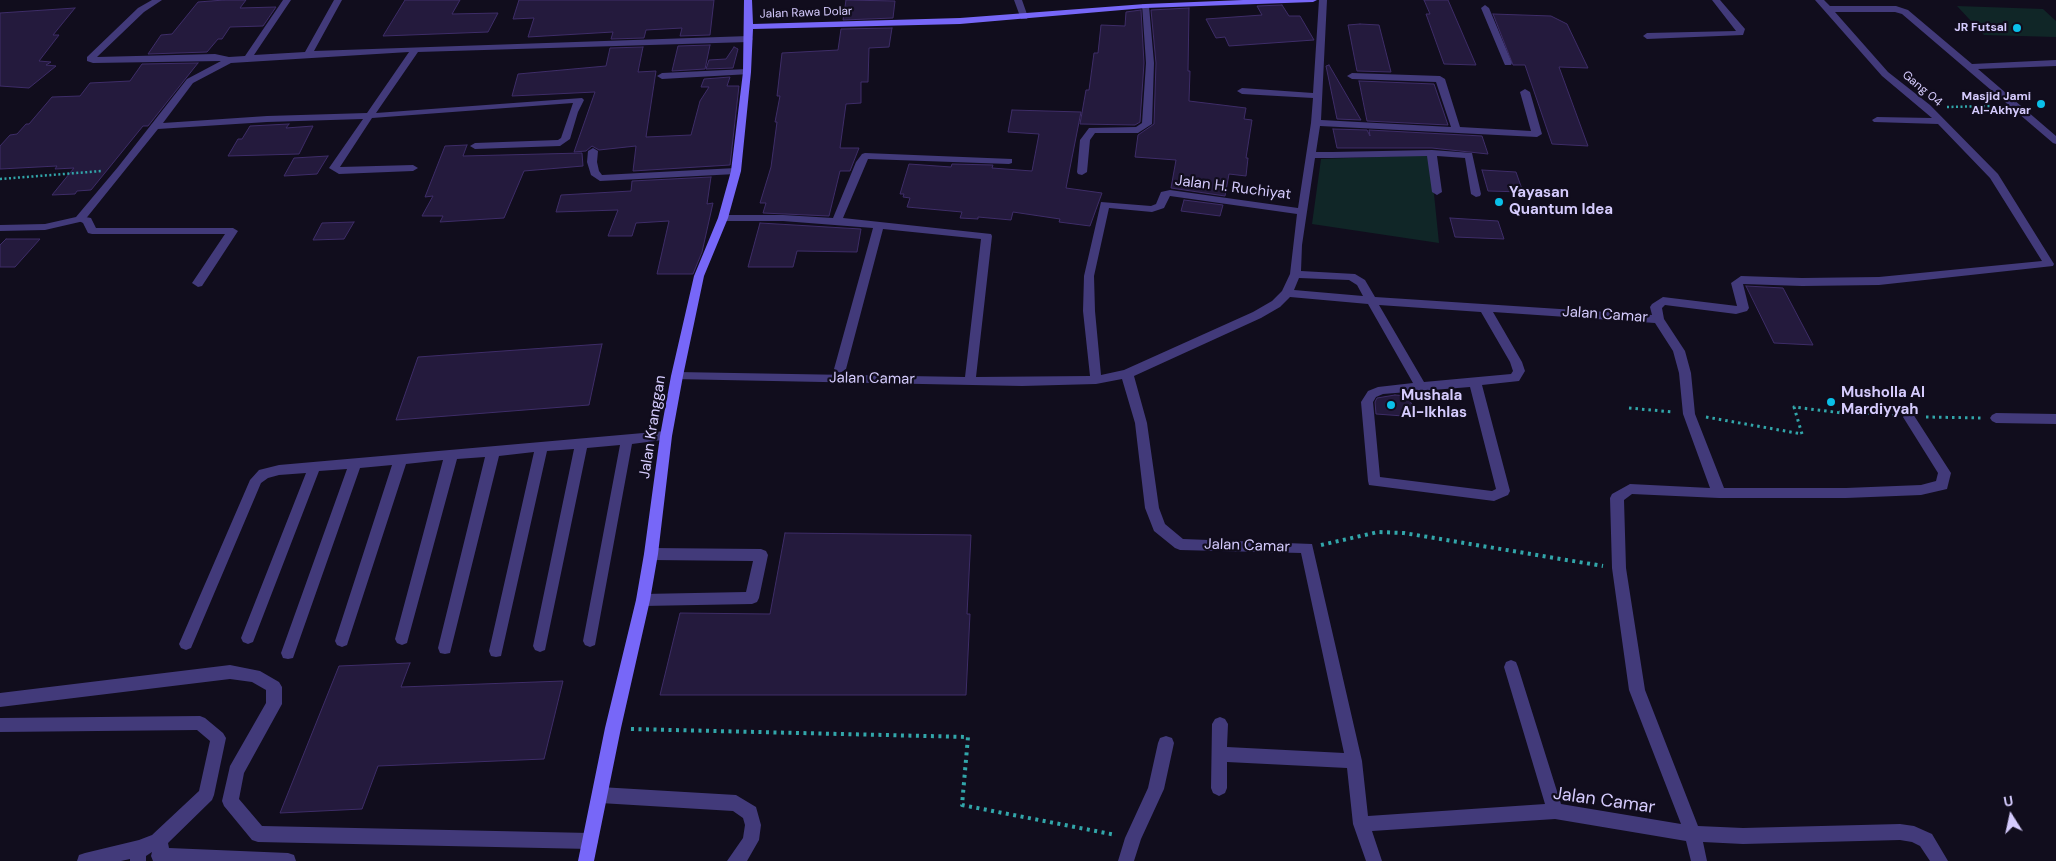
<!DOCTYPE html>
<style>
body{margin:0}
#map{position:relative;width:2056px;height:861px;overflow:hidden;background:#110d1d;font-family:"DM Sans",sans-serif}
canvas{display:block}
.north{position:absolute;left:1986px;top:791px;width:50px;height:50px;-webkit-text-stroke:4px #110d1d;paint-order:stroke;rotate:350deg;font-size:14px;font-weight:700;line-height:20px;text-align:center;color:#d5cbfd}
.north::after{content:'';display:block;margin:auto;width:18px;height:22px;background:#d5cbfd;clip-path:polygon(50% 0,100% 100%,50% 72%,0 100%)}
</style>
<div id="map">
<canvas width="2056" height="861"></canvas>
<div class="north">U</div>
</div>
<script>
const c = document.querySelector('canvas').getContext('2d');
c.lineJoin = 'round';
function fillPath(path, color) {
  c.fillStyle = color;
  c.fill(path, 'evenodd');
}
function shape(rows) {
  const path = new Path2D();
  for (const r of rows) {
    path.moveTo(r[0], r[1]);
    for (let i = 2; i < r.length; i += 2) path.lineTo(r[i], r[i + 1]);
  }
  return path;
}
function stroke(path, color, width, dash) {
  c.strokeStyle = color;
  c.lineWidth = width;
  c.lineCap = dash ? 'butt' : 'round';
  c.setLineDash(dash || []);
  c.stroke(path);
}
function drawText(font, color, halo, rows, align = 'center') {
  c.font = font + ' "DM Sans",sans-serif';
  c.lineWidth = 4.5;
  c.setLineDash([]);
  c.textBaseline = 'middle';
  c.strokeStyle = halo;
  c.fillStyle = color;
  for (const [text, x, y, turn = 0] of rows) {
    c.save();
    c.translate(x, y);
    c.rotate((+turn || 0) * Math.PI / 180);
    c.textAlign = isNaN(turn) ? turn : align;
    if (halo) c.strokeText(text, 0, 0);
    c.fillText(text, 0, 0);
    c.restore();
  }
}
fillPath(shape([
 [1957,6,2043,9,2056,21,2056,37,1984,35],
 [1430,155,1439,243,1312,224,1321,159]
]), '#102627');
const building = shape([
 [224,0,246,0,240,8,276,7,263,26,230,27,222,39,218,39,207,52,148,54,161,35,172,34,198,2,224,0],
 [405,0,460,0,452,14,498,13,488,32,383,36,405,0],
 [519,0,714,0,710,35,680,36,682,28,646,30,644,38,611,39,613,32,528,37,534,18,513,19,519,0],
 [846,0,895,1,893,18,843,20,846,0],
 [1424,0,1448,0,1476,65,1444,64,1426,14,1430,14,1424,0],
 [1282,5,1289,16,1300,16,1314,40,1229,46,1225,37,1216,38,1206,19,1262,15,1257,6,1282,5],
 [75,8,53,35,59,35,39,61,51,62,46,65,56,66,29,88,0,86,0,13,75,8],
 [1189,8,1188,71,1190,71,1189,101,1246,108,1244,119,1252,120,1246,158,1248,158,1246,176,1229,174,1225,196,1171,188,1176,160,1135,157,1138,135,1154,124,1156,63,1151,10,1189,8],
 [1141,10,1144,63,1140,122,1135,125,1080,124,1086,90,1089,90,1094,53,1098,53,1101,25,1125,26,1126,12,1141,10],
 [1493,14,1551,16,1567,24,1588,68,1559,67,1588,146,1552,144,1525,65,1513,65,1493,14],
 [1360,24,1379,25,1391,72,1357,71,1348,25,1360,24],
 [892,28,889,47,869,48,868,82,861,82,861,103,846,104,840,148,859,148,850,171,840,171,829,216,763,213,766,203,760,203,771,167,777,122,775,122,780,96,777,96,782,53,838,50,841,29,892,28],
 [710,45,705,69,672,71,678,46,710,45],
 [643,47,638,72,656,71,646,137,691,135,700,101,709,87,701,87,704,79,730,77,727,86,739,86,730,165,633,171,636,146,599,150,592,146,586,151,574,152,595,92,512,96,518,74,606,66,610,48,643,47],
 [734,47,738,49,733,68,706,69,709,60,726,59,734,47],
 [198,63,148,126,143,126,91,190,77,191,75,194,52,195,74,168,55,169,57,166,0,169,0,146,10,135,17,134,26,124,29,124,52,97,80,96,90,83,130,81,142,64,198,63],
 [1329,65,1361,120,1337,119,1326,66,1329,65],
 [1359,81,1434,84,1448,125,1367,121,1359,81],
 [1012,110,1081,112,1066,188,1102,193,1090,226,1059,222,1060,219,1013,212,1011,220,978,217,978,219,960,218,962,212,907,207,910,198,903,197,904,194,900,194,909,164,951,167,952,164,993,165,992,168,1032,171,1039,134,1008,132,1012,110],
 [289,124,286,128,313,126,299,154,228,156,238,139,242,139,250,126,289,124],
 [1333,129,1367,130,1370,136,1369,130,1482,136,1488,154,1432,148,1337,148,1333,129],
 [467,145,463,156,582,153,583,166,524,171,504,218,440,222,443,216,422,216,433,196,425,197,445,146,467,145],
 [328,156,317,174,284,176,294,158,328,156],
 [1482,170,1516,172,1523,192,1488,191,1482,170],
 [711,177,707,204,713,203,702,252,693,274,657,274,669,221,636,223,632,236,608,236,618,210,556,212,561,195,631,191,632,181,711,177],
 [1184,200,1223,205,1220,216,1181,211,1184,200],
 [1450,218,1498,221,1504,239,1455,237,1450,218],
 [354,222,344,239,313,240,322,223,354,222],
 [760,223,861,229,857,252,797,251,793,267,748,267,760,223],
 [6,239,40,239,15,267,0,267,0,245,6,239],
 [1746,286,1783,288,1813,345,1774,343,1746,286],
 [602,344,589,405,396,420,418,357,602,344],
 [1395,395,1408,396,1417,417,1376,414,1375,402,1377,398,1395,395],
 [785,533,971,535,967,614,970,614,966,695,660,695,680,613,770,614,785,533],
 [410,663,401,687,563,681,544,759,378,766,362,809,280,813,339,666,410,663]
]);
fillPath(building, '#241a3d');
stroke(building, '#3e2d68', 1);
stroke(shape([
 [1947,107,1994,106],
 [0,179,102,171]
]), '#32a6aa', 2.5, [2, 2.5]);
stroke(shape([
 [1629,408,1673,412],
 [1706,417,1802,434,1794,407,1842,413,1841,411,1895,416],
 [1926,417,1982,418]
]), '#32a6aa', 3, [2.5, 4]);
stroke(shape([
 [1321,545,1378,532,1404,533,1603,566],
 [631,729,968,737,962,805,1116,835]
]), '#32a6aa', 4, [3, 4.5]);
fillPath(shape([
 [1485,5,1489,8,1512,63,1511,65,1505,65,1504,63,1481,8,1485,5],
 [593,148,598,151,597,162,599,171,602,175,736,168,741,171,736,174,600,181,591,175,587,162,588,151,593,148],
 [1432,150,1472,153,1481,194,1480,196,1476,197,1471,194,1465,158,1437,156,1442,192,1437,195,1432,192,1427,156,1332,158,1327,155,1332,152,1432,150],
 [80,216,91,218,96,228,233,228,238,231,202,286,198,287,192,283,225,234,92,234,88,233,83,223,75,219,80,216],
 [666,431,670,433,672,436,670,439,632,444,595,645,590,647,585,645,583,641,620,445,587,448,545,650,540,652,535,650,533,646,574,449,547,451,501,656,496,657,491,656,489,651,534,452,499,456,450,653,445,654,440,653,438,648,485,457,457,459,407,643,402,645,397,643,395,639,443,460,406,464,347,645,342,647,337,645,335,641,392,465,360,468,293,658,288,659,283,658,281,653,347,469,319,471,253,642,248,644,243,642,241,638,306,473,279,475,268,478,261,483,191,648,186,650,181,648,179,644,250,480,259,470,279,465,666,431],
 [651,548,761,549,766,551,768,555,759,598,757,602,752,604,643,606,638,604,636,600,638,596,643,594,746,592,753,561,651,560,646,558,644,554,646,550,651,548],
 [200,716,205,718,223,733,226,738,214,795,212,800,168,843,169,848,288,853,294,855,296,861,153,861,151,856,152,852,146,856,146,861,130,861,130,859,121,861,77,861,79,855,85,853,139,840,152,835,199,791,210,741,197,730,0,732,0,718,200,716],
 [600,787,736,795,756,807,761,825,759,840,747,861,727,861,743,838,745,825,743,818,733,811,600,803,594,800,592,795,594,790,600,787]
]), '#423a7a');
fillPath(shape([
 [152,0,162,0,144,12,97,57,215,54,229,57,245,56,283,0,291,0,254,55,305,52,334,0,342,0,314,51,749,36,753,39,749,42,418,52,376,113,582,98,584,100,578,112,570,139,560,146,475,149,470,146,475,143,558,140,561,138,573,103,372,118,340,167,413,165,418,168,413,171,339,174,329,168,363,119,267,122,158,129,84,221,45,230,0,231,0,225,45,224,76,217,118,167,187,79,221,61,93,63,87,61,87,57,138,8,152,0],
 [409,52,367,113,267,116,163,123,193,83,231,63,409,52],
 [1014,0,1022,0,1028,17,1027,19,1021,19,1014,0],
 [1319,0,1327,0,1321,120,1451,127,1436,82,1352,79,1347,76,1352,73,1440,76,1445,79,1460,127,1531,131,1520,92,1525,89,1530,92,1542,134,1537,137,1320,126,1316,152,1332,152,1337,155,1332,158,1315,158,1302,245,1301,271,1355,274,1365,280,1375,297,1652,315,1650,307,1652,304,1663,297,1737,306,1731,283,1741,276,1802,278,1879,277,2042,261,1990,178,1938,124,1874,122,1872,120,1877,117,1932,118,1882,76,1815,0,1824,0,1830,6,1896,6,1908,10,1972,64,2056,60,2056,66,1978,69,2056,136,2056,144,2053,143,1902,14,1895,12,1835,12,1888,72,1930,105,1998,174,2054,264,2053,266,1879,285,1802,286,1743,284,1749,308,1747,311,1736,314,1665,305,1662,308,1664,319,1685,351,1691,373,1695,414,1724,488,1846,488,1921,485,1936,481,1938,473,1903,417,1905,414,1909,412,1913,414,1951,473,1947,489,1921,495,1846,498,1719,498,1632,494,1624,500,1626,568,1645,690,1698,826,1743,828,1900,824,1914,826,1932,834,1948,861,1930,861,1920,846,1912,842,1900,840,1743,844,1703,842,1707,861,1691,861,1686,841,1555,819,1372,831,1382,861,1366,861,1353,824,1347,768,1227,762,1227,788,1225,793,1219,796,1213,793,1211,788,1212,724,1215,719,1220,717,1225,719,1228,724,1227,747,1344,753,1301,553,1180,550,1175,548,1154,531,1145,508,1135,423,1122,379,1096,384,1022,386,673,379,671,376,677,372,965,377,981,239,883,229,846,369,840,373,834,369,873,228,783,221,723,221,718,218,723,215,783,215,833,218,856,162,862,154,865,153,1012,159,1012,163,1009,164,868,159,843,218,991,234,992,236,976,377,1090,376,1083,311,1084,276,1101,202,1151,206,1156,204,1161,192,1170,190,1298,208,1311,123,1313,98,1242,94,1237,91,1242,88,1313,93,1319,0],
 [1170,196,1297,214,1290,274,1282,291,1272,301,1253,312,1124,370,1101,375,1095,311,1094,276,1109,208,1152,212,1164,208,1170,196],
 [1299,278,1349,280,1357,285,1363,296,1294,290,1299,278],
 [1290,297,1368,304,1413,383,1378,387,1368,391,1361,402,1368,481,1369,485,1494,501,1508,495,1510,491,1482,385,1519,381,1525,371,1522,362,1493,312,1655,323,1673,351,1679,373,1683,414,1710,488,1630,484,1612,494,1610,498,1612,568,1629,690,1681,824,1561,804,1518,667,1516,662,1511,660,1506,662,1504,667,1545,804,1368,816,1362,761,1312,544,1183,539,1165,524,1159,508,1147,423,1134,376,1261,318,1280,307,1290,297],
 [1379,305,1481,312,1510,362,1513,371,1511,374,1424,382,1379,305],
 [1470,387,1496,489,1492,491,1380,477,1373,402,1376,397,1383,394,1470,387],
 [1712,0,1720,0,1745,29,1743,35,1647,39,1643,36,1647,33,1736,31,1712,0],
 [1142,4,1149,6,1154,63,1152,124,1138,133,1095,133,1090,140,1087,172,1082,175,1078,174,1077,172,1080,140,1089,128,1136,127,1142,123,1146,63,1142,4],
 [747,69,750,70,750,74,662,79,657,76,662,73,747,69],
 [1996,413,2056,414,2056,424,1996,423,1992,421,1990,418,1992,415,1996,413],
 [230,665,260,671,279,682,282,687,282,704,244,773,239,799,262,826,590,833,596,835,598,841,596,847,590,849,258,842,252,840,224,806,222,801,230,766,266,703,266,690,252,682,230,679,0,707,0,693,230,665],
 [1166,736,1172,738,1174,743,1164,789,1141,839,1134,861,1118,861,1125,838,1148,788,1158,743,1160,738,1166,736]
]), '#423a7a');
fillPath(shape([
 [744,0,752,0,753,24,960,18,1145,4,1243,0,1317,0,1313,2,1145,8,960,24,753,29,751,72,741,171,728,218,704,276,683,376,672,436,658,554,650,600,621,728,594,861,578,861,605,728,636,600,644,554,660,436,671,376,694,276,718,218,731,171,743,72,744,0]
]), '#7767f8');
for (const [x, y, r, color] of [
 [2017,28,5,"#0ac0e9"],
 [2041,104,5,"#0ac0e9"],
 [1499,202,5,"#0ac0e9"],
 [1831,402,5,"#0ac0e9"],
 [1391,405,5,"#0ac0e9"]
]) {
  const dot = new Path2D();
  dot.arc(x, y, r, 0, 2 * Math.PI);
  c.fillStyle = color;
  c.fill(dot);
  stroke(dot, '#110d1d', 2);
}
drawText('12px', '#d5cbfd', '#110d1d', [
 ["Jalan Rawa Dolar",806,13,-2],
 ["Gang 04",1922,89,40]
]);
drawText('bold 12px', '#d5cbfd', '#110d1d', [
 ["JR Futsal",2007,28],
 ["Masjid Jami",2031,97],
 ["Al-Akhyar",2031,111]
], 'right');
drawText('15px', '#d5cbfd', '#110d1d', [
 ["Jalan H. Ruchiyat",1233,188,7],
 ["Jalan Camar",1605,315,4],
 ["Jalan Camar",872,379,1],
 ["Jalan Kranggan",653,427,-81],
 ["Jalan Camar",1247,546,2]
]);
drawText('bold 15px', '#d5cbfd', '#110d1d', [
 ["Yayasan",1509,193],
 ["Quantum Idea",1509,210],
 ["Musholla Al",1841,393],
 ["Mardiyyah",1841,410],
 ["Mushala",1401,396],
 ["Al-Ikhlas",1401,413]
], 'left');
drawText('18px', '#d5cbfd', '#110d1d', [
 ["Jalan Camar",1604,801,8]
]);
</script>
